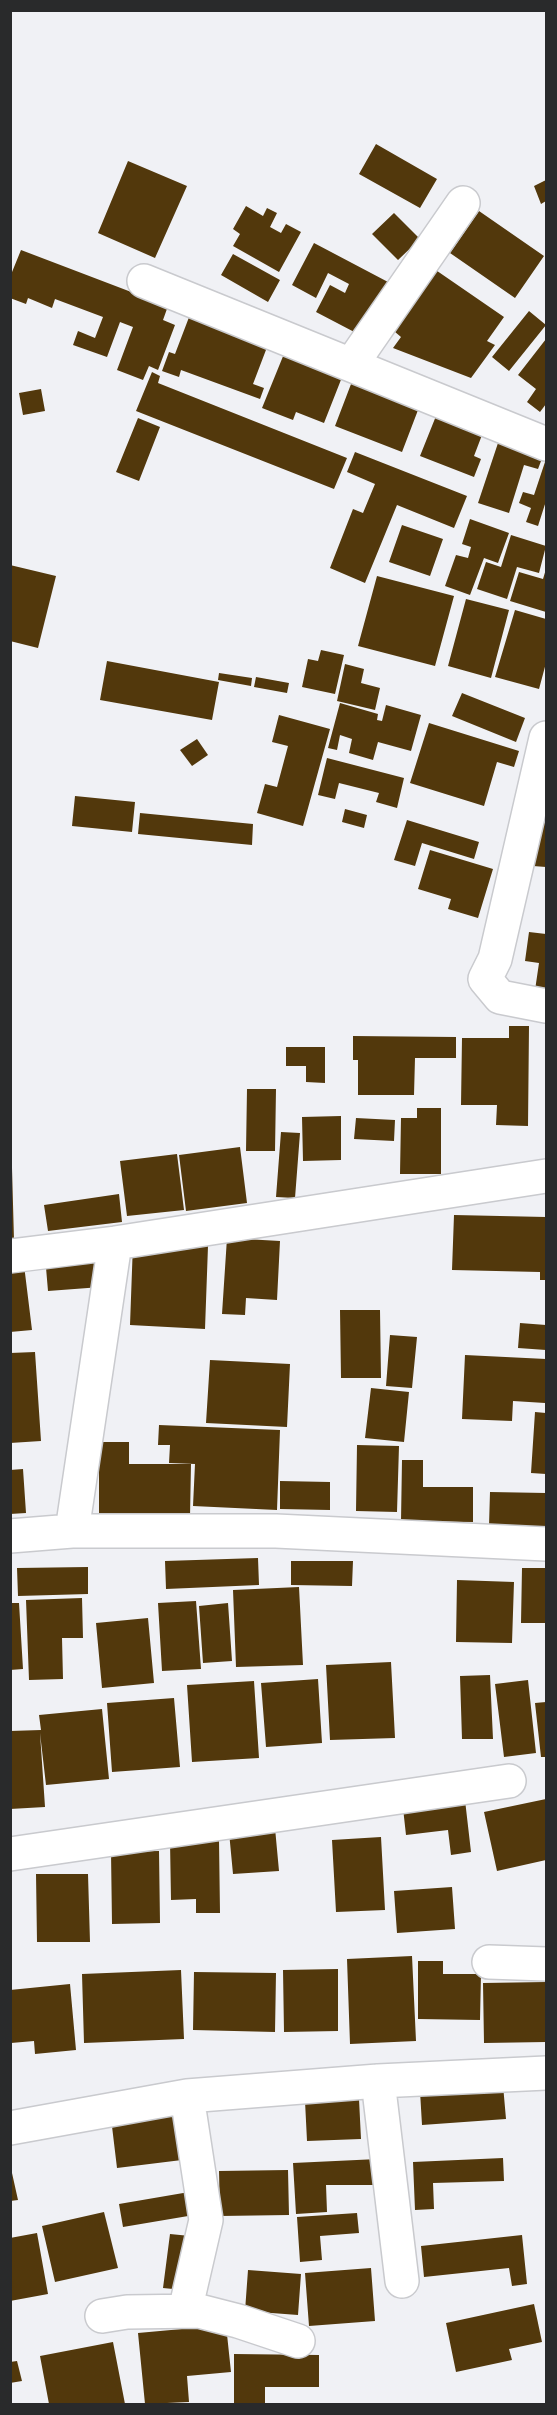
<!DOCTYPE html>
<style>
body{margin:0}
#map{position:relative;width:557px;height:2415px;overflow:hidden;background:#f0f1f5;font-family:"Work Sans",sans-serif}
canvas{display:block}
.frame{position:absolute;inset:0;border:12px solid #292a2b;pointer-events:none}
</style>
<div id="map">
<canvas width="557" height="2415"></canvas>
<div class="frame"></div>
</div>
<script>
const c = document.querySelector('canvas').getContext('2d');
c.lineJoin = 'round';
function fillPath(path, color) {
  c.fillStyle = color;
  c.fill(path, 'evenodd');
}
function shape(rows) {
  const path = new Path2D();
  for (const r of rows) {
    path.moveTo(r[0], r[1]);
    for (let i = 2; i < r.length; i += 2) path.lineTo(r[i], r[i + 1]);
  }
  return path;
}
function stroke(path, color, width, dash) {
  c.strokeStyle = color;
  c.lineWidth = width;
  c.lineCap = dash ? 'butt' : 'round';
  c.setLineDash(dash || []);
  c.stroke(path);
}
fillPath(shape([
 [376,144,437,179,420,208,359,174],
 [128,161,187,186,155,258,98,233],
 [546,180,546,201,541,204,534,186],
 [246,206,263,216,267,208,277,213,270,227,281,233,286,224,301,232,279,272,233,246,240,234,233,229],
 [479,211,544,256,515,298,450,253],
 [394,213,420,239,398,260,372,234],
 [314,243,388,282,360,335,316,312,330,285,345,293,349,284,328,273,316,298,292,285],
 [21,250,168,306,163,320,175,325,158,370,149,366,143,380,117,370,133,327,120,322,107,357,73,345,78,331,95,338,103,317,55,299,52,308,28,298,26,304,10,298,10,277],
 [233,254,280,280,268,302,221,275],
 [427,264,504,317,487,341,495,345,471,378,393,348,401,337,388,326],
 [529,311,546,325,509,371,492,357],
 [191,312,269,342,253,384,264,388,260,399,181,370,179,377,162,371,169,352,175,354],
 [546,339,546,404,540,412,527,402,536,389,518,375],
 [288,344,346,367,324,423,296,412,293,420,262,408],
 [356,371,423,397,402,452,335,426],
 [152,372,160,376,158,383,347,458,334,489,136,411],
 [41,389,45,411,23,415,19,393],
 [440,406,482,435,474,456,481,459,474,477,420,456],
 [138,418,160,427,139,481,116,472],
 [501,434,546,448,538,469,524,465,509,513,478,503],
 [355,452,467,496,454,528,397,505,365,583,330,568,353,509,363,513,375,484,347,472],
 [546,459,546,501,538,526,526,522,531,508,519,503,523,492,534,495],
 [470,519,509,533,498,563,484,558,470,595,445,586,456,555,468,558,471,547,462,544],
 [402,525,443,539,430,576,389,562],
 [511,535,546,546,539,573,517,567,507,599,477,589,486,562,501,567],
 [10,565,56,576,38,648,10,641],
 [546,569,546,612,510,601,519,572,543,579],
 [377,576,454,596,435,666,358,646],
 [466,599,509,610,491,678,448,666],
 [515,610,546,619,546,663,539,689,495,677],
 [321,650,344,655,335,694,302,687,308,659,318,661],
 [107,661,219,682,212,720,100,700],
 [345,664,364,669,361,683,380,688,375,710,337,701],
 [219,673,252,678,251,686,218,680],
 [256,677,289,683,287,693,254,687],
 [462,693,525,718,516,742,452,716],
 [340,703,378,714,377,720,382,721,386,705,421,715,411,751,378,742,373,760,349,753,352,739,340,735,337,750,328,748],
 [279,715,330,729,303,826,257,813,265,784,277,787,288,746,272,742],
 [429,723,519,751,514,767,497,762,484,806,410,783],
 [197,739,208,755,192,766,180,750],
 [327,758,404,778,397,808,376,802,379,793,339,783,335,799,318,795],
 [75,796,135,802,132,832,72,826],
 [546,805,546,867,533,866],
 [345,809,367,815,364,828,342,822],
 [140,813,253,824,252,845,138,834],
 [407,820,479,842,474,859,422,843,415,866,394,860],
 [430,850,493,869,478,918,448,909,451,899,418,889],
 [529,932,546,934,546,998,534,997,539,963,525,961],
 [509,1026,529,1026,528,1126,496,1125,497,1105,461,1105,462,1038,509,1038],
 [353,1036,456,1037,456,1058,415,1058,414,1095,358,1095,358,1060,353,1060],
 [286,1047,325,1047,325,1083,306,1082,306,1066,286,1066],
 [247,1089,276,1089,275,1151,246,1151],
 [417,1108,441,1108,441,1174,400,1174,401,1118,417,1118],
 [341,1116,341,1160,303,1161,302,1117],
 [356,1118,395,1120,394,1141,354,1139],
 [281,1132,300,1133,295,1198,276,1197],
 [240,1147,247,1203,186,1211,179,1155],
 [177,1154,184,1210,127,1216,120,1161],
 [10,1168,12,1168,14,1240,10,1240],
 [119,1194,122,1222,48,1231,44,1205],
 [454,1215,546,1217,546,1280,540,1280,540,1272,452,1270],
 [227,1238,280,1241,277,1300,246,1298,245,1315,222,1314],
 [133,1243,208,1246,205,1329,130,1325],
 [100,1254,101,1287,48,1291,45,1256],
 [24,1265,32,1330,10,1332,10,1266],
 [340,1310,380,1310,381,1378,341,1378],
 [520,1323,546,1325,546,1350,518,1348],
 [390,1335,417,1337,412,1388,386,1386],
 [35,1352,41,1441,10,1443,10,1353],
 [465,1355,546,1359,545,1403,513,1401,512,1421,462,1419],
 [210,1360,290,1364,287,1427,206,1423],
 [371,1388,409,1392,404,1442,365,1438],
 [535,1412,546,1413,546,1474,531,1473],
 [159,1425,280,1430,277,1510,193,1506,195,1464,169,1463,170,1445,158,1445],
 [99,1442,129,1442,129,1464,191,1464,190,1517,99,1516],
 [357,1445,399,1446,397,1512,356,1511],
 [402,1460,423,1460,423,1487,473,1487,473,1522,401,1521],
 [23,1469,26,1513,10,1514,10,1470],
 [280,1481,330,1482,330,1510,280,1509],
 [490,1492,546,1493,546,1528,489,1526],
 [258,1558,259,1585,166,1589,165,1561],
 [291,1561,353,1561,352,1586,291,1585],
 [88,1567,88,1594,18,1596,17,1568],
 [522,1568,546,1568,546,1623,521,1623],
 [457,1580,514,1582,512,1643,456,1642],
 [299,1587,303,1665,236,1667,233,1590],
 [82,1598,83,1638,62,1638,63,1679,29,1680,26,1600],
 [196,1601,201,1669,162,1671,158,1603],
 [10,1603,19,1603,23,1669,10,1670],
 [228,1603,232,1661,203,1663,199,1606],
 [148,1618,154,1683,102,1688,96,1623],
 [391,1662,395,1738,330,1740,326,1665],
 [490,1675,493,1739,462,1739,460,1676],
 [318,1679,322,1743,266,1747,261,1683],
 [528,1680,536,1753,504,1757,495,1684],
 [254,1681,259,1758,192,1762,187,1685],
 [174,1698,180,1767,112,1772,107,1703],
 [546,1702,546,1757,541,1757,535,1703],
 [102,1709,109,1779,46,1785,40,1733,45,1807,10,1809,10,1731,41,1730,39,1715],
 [546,1799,546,1860,497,1871,484,1812],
 [465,1800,471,1852,451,1855,448,1830,406,1835,403,1808],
 [275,1828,279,1871,233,1874,229,1832],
 [381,1837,385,1910,336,1912,332,1840],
 [219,1840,220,1913,196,1913,196,1899,171,1900,170,1841],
 [159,1851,160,1923,112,1924,111,1852],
 [36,1874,88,1874,90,1942,37,1942],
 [452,1887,455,1929,397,1933,394,1891],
 [412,1956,416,2041,350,2044,347,1959],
 [418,1961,443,1961,443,1974,481,1974,480,2020,418,2019],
 [338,1969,338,2031,284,2032,283,1970],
 [181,1970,184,2039,84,2043,82,1974],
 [194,1972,276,1973,275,2032,193,2030],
 [546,1982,546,2042,484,2043,483,1983],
 [70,1984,76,2050,35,2054,34,2041,11,2043,10,1990],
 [503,2085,506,2119,422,2125,420,2091],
 [359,2099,361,2139,307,2141,305,2101],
 [184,2110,190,2159,117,2168,111,2118],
 [503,2158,504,2181,433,2183,434,2209,415,2210,413,2162],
 [378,2159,381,2185,326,2185,327,2212,296,2214,293,2163],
 [10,2164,18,2200,10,2201],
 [288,2170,289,2215,220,2216,219,2171],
 [195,2191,200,2214,123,2227,119,2204],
 [104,2212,118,2268,55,2282,42,2226],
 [357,2213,359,2233,320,2236,322,2260,300,2262,297,2217],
 [37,2233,48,2294,10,2301,10,2238],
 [170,2234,190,2236,183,2290,163,2288],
 [522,2235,527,2284,512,2286,509,2268,424,2277,421,2246],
 [371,2268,375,2321,309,2326,305,2273],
 [248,2270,301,2274,298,2315,245,2311],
 [534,2304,542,2342,509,2349,512,2360,456,2372,446,2323],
 [226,2325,231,2372,187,2376,189,2402,145,2404,138,2333],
 [113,2342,125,2404,49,2404,40,2356],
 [234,2354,319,2355,319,2387,265,2387,265,2404,234,2404],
 [17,2361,22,2381,10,2383,10,2362]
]), '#52380c');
const minor = shape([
 [144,281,546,444],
 [351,365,463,203],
 [546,738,495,959,485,979,500,997,546,1006],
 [10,1256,115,1243,546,1176],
 [72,1531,115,1243],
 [10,1536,72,1531,276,1531,546,1544],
 [10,1854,509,1781],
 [489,1962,546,1964],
 [378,2081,402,2281],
 [10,2128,187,2096,378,2081,546,2073],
 [185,2311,206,2220,187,2096],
 [102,2316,127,2312,199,2311,238,2321,298,2341]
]);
stroke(minor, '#c9cace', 36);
stroke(minor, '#fff', 33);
</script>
